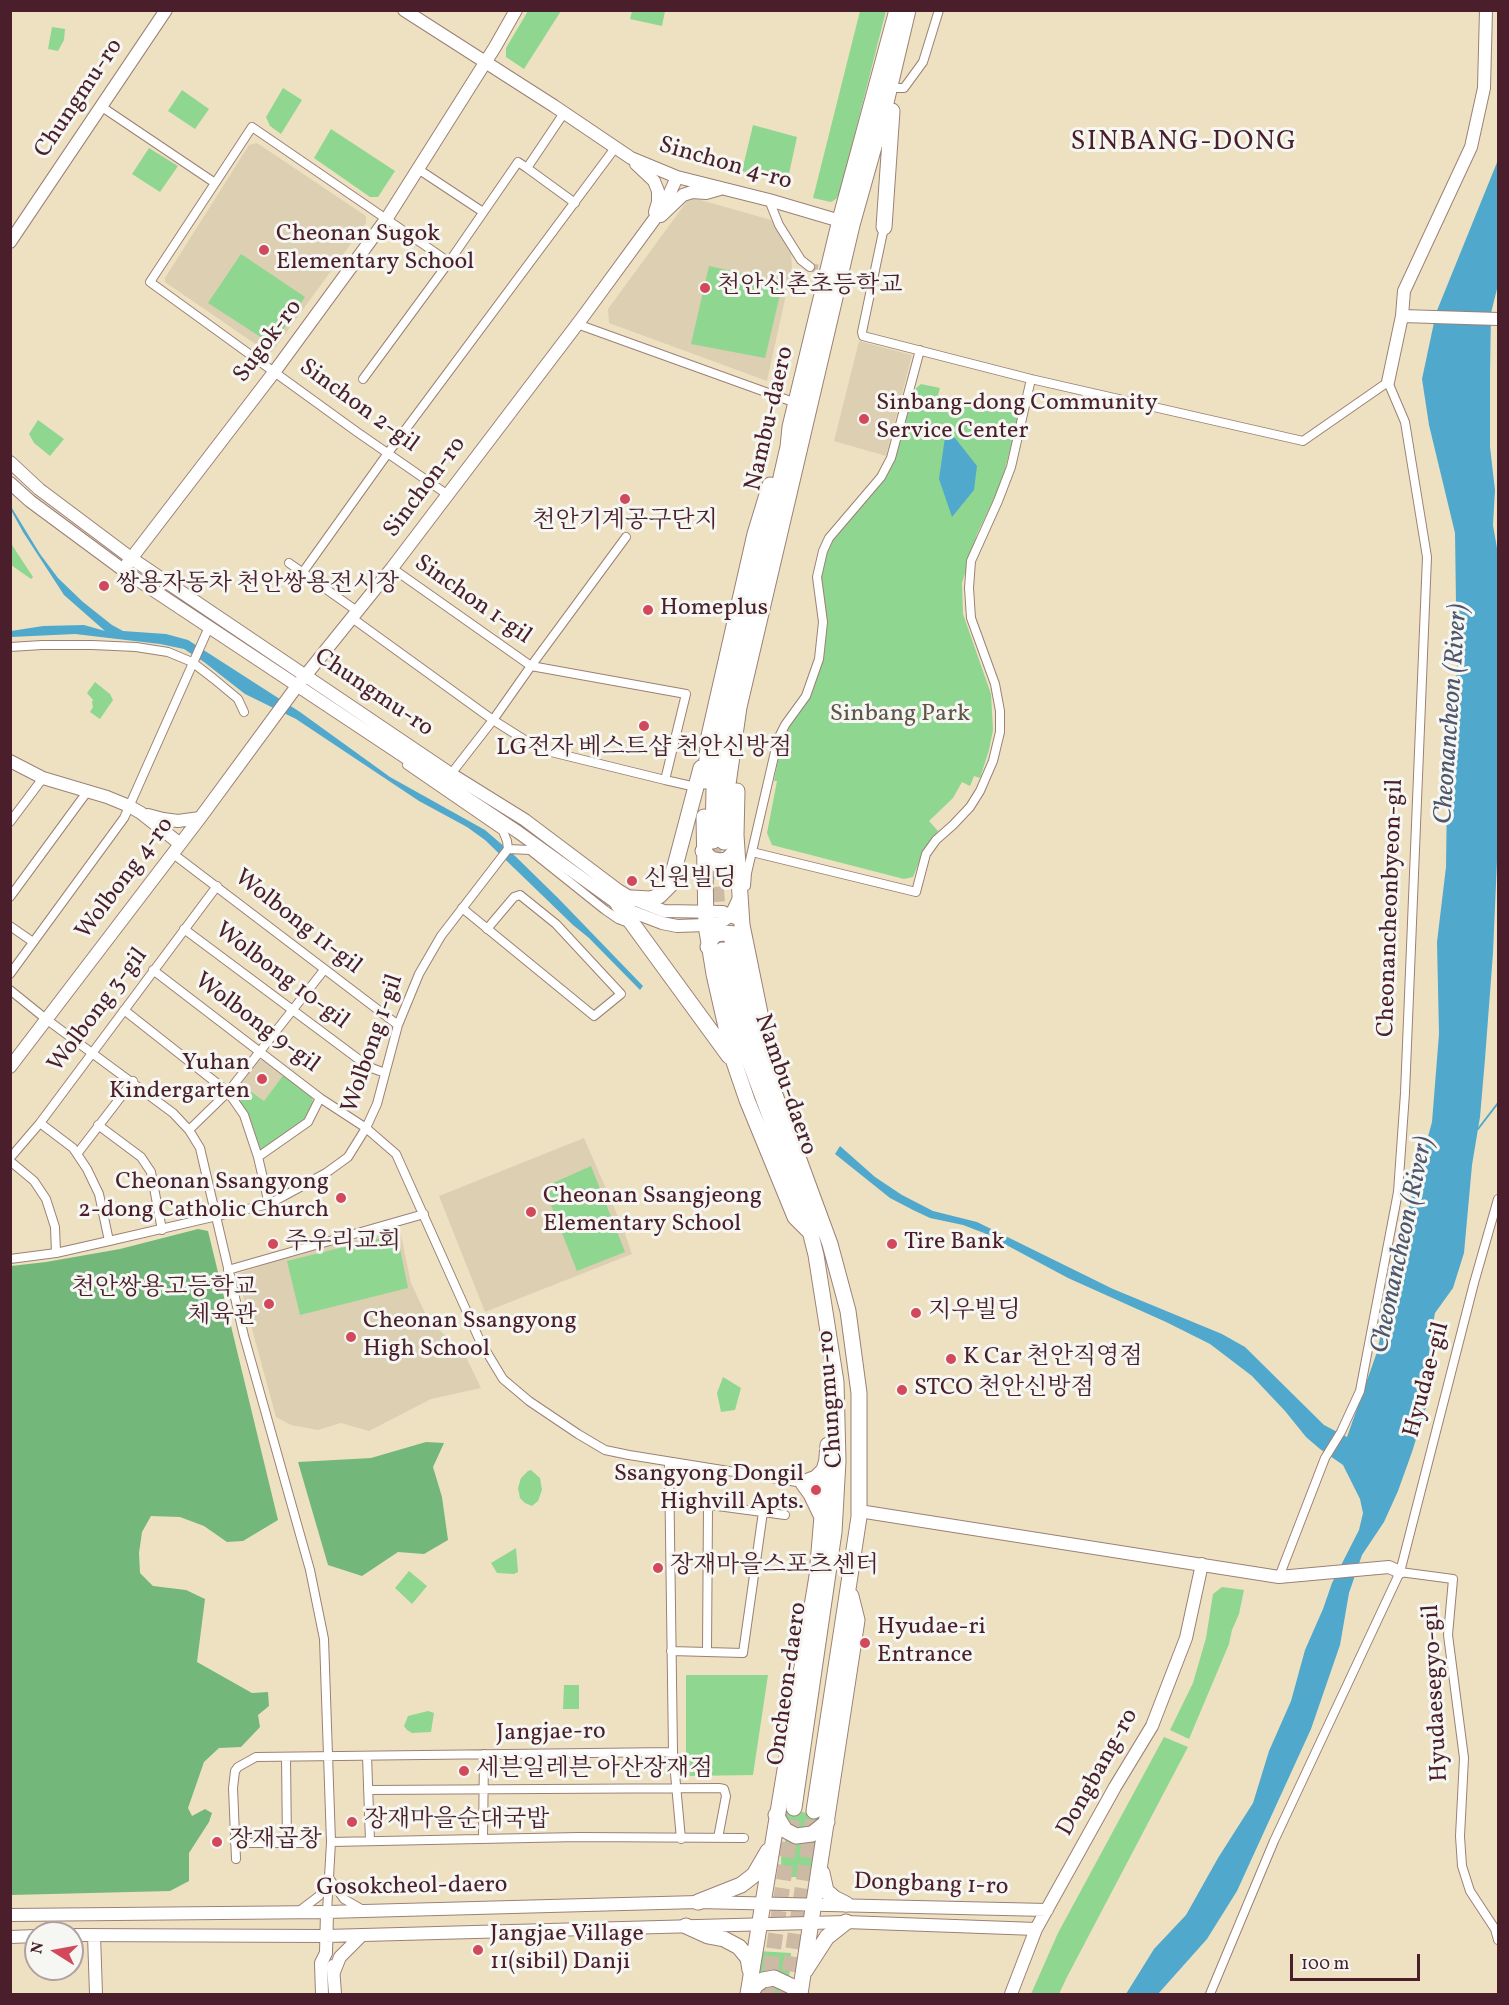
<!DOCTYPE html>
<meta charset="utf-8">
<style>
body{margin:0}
#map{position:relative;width:1509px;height:2005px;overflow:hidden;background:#eee1c2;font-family:Vollkorn,serif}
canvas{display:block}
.frame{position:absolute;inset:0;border:12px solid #4a1f2b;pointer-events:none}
.north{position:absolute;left:24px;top:1921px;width:60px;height:60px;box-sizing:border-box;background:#f6f6f2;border:2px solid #b1a0a2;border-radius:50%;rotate:281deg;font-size:16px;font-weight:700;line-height:24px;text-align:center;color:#4a1f2b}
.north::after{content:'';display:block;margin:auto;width:21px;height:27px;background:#d1495b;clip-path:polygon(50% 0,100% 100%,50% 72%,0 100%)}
.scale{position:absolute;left:1290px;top:1954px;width:130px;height:27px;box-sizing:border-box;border:3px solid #4a1f2b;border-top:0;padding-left:8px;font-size:18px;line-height:21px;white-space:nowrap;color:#4a1f2b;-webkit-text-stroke:4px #f6f6f2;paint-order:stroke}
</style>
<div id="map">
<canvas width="1509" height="2005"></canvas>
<div class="frame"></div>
<div class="north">N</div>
<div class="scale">100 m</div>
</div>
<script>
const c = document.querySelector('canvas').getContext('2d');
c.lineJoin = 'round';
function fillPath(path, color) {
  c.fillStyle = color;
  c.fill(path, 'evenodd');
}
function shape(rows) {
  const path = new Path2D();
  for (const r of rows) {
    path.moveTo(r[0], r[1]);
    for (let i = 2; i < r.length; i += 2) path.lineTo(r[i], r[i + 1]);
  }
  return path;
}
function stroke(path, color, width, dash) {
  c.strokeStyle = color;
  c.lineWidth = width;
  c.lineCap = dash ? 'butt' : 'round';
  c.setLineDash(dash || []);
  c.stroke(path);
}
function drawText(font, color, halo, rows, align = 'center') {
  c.font = font + ' Vollkorn,"Noto Serif KR",serif';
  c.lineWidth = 6;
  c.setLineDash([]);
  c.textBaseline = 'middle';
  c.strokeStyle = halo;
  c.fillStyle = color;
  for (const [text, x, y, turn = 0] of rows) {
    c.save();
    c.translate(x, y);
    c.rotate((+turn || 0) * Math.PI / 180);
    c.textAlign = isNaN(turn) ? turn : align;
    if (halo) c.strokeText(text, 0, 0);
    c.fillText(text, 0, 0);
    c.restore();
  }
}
fillPath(shape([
 [257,143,366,216,366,223,272,352,267,352,165,282,165,278,249,145],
 [690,197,771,220,791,253,792,267,767,381,609,323,608,309],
 [859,341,912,355,886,456,834,441],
 [257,1060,264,1060,284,1074,264,1101,239,1083],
 [584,1138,623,1228,632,1254,485,1312,439,1196],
 [400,1230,411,1283,426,1315,467,1359,481,1388,431,1399,369,1431,341,1423,318,1430,291,1425,276,1417,237,1274,295,1254]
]), '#ddcfb1');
fillPath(shape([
 [528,11,561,11,524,69,506,57,506,48],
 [632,11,632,10,665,11,662,26,630,19],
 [860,11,886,11,840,192,836,199,831,202,813,198],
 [52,27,65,29,64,40,58,51,48,49],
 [283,88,302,100,281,134,270,126,266,117],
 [182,90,209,109,195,129,168,111],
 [753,125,797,137,787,183,742,171],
 [331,129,395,171,378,197,370,197,314,158],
 [149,148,178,166,160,192,132,174],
 [241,254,305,297,273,345,208,303],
 [709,266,783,282,765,358,691,344],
 [921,384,940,388,938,395,1008,412,1011,406,1016,408,1020,412,1001,484,977,534,962,583,963,614,991,694,993,730,989,750,980,778,974,776,970,786,962,782,953,798,929,821,938,831,924,850,913,877,904,879,772,845,767,833,777,781,774,781,781,743,822,660,826,630,821,593,821,573,825,554,833,539,895,458,914,390],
 [38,420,64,439,50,456,34,443,29,434],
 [12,545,33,577,31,579,11,565],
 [95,682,110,694,113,700,100,719,90,712,93,707,92,702,93,700,87,693],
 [284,1074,312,1095,313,1105,306,1121,261,1151,258,1150,231,1093,239,1083,264,1101],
 [591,1166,625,1252,577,1271,544,1187],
 [397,1234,408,1288,300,1315,287,1261],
 [723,1377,741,1388,735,1410,721,1412,717,1393],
 [531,1470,540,1478,542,1490,538,1501,532,1506,525,1503,520,1498,518,1488,521,1478,528,1471],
 [516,1548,518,1572,514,1574,497,1573,491,1563],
 [409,1571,427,1586,412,1604,395,1588],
 [1222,1587,1244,1590,1239,1614,1232,1630,1229,1644,1189,1739,1170,1730,1193,1683,1206,1638,1213,1594],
 [686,1675,768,1675,753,1775,690,1776,686,1772],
 [564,1685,579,1685,579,1709,563,1709],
 [428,1711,434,1713,431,1732,412,1733,407,1730,404,1726,408,1716],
 [1164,1737,1188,1747,1067,1977,1059,1994,1031,1994,1058,1933],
 [782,1809,822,1815,811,1830,790,1828],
 [786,1837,797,1843,818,1838,814,1877,782,1877,781,1859],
 [758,1951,791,1953,789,1980,752,1982],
 [772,1984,791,1994,755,1994,757,1991]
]), '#8fd690');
fillPath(shape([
 [198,1229,208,1231,278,1520,243,1541,227,1542,204,1526,180,1517,151,1516,142,1532,139,1553,140,1573,153,1586,186,1590,205,1599,197,1662,252,1693,268,1692,269,1706,258,1715,260,1727,241,1747,219,1748,204,1762,188,1808,192,1816,205,1809,212,1813,209,1822,189,1853,189,1881,170,1891,11,1895,11,1266,46,1262,120,1249],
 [426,1442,444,1443,433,1467,442,1497,448,1540,424,1554,398,1552,362,1576,328,1565,298,1462,371,1458]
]), '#73b77a');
fillPath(shape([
 [1498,160,1498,285,1491,313,1490,373,1490,447,1495,490,1493,525,1498,554,1498,838,1493,953,1485,1059,1480,1117,1472,1165,1464,1253,1453,1288,1435,1313,1430,1341,1427,1404,1412,1452,1398,1491,1384,1522,1362,1555,1349,1593,1340,1645,1311,1729,1237,1891,1207,1939,1158,1994,1126,1994,1154,1949,1186,1915,1218,1858,1253,1803,1269,1751,1291,1701,1305,1650,1323,1609,1332,1583,1359,1530,1363,1513,1360,1499,1343,1465,1320,1449,1306,1437,1285,1411,1252,1376,1210,1344,1166,1322,1068,1278,984,1233,963,1225,930,1218,913,1210,890,1198,835,1154,840,1146,875,1177,902,1195,933,1211,977,1222,1113,1289,1222,1334,1245,1347,1324,1425,1347,1437,1377,1352,1406,1217,1432,1122,1439,1034,1437,942,1446,867,1448,718,1457,673,1455,533,1429,425,1422,379,1436,313],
 [945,437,955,438,977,466,974,490,952,517,939,479],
 [10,505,40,554,58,578,83,602,112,625,123,631,166,634,188,640,300,712,390,777,485,830,513,854,558,898,643,986,640,990,589,938,573,925,485,840,467,827,419,801,296,719,245,694,204,662,184,649,160,644,75,634,11,637,11,631,43,626,84,625,105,631,64,595,23,532,11,510]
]), '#51a8cd');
stroke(shape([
 [1478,1129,1498,1103]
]), '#51a8cd', 2);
stroke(shape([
 [810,267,863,279]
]), '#cdbaa4', 8, [8, 4]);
stroke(shape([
 [713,841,719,925],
 [767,1994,794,1808],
 [786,1994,814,1811]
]), '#cdbaa4', 15, [15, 8]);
const street = shape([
 [895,88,904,88,923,62,939,10],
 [102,107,215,183],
 [527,168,575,203],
 [418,169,483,212],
 [769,200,779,225,801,260,810,267],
 [884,227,862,332,863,336,1031,379,1303,441,1388,382,1405,422,1427,557,1405,1093,1398,1192,1360,1391,1341,1432,1325,1458,1279,1577],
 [577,324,796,403],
 [363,379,449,262,518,162,527,168,564,113],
 [448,495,357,432,150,282,252,127,449,262],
 [626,537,531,666,686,694,665,780,696,787],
 [289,563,357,611],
 [392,568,531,666,493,720,451,774],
 [303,572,388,453,615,148],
 [352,618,493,720,539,749,665,780],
 [10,647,42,645,92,645,136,647,168,652,192,662,214,679,238,699,244,712],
 [10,822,43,778],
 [508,849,530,850,605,910,618,919,629,923],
 [752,852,916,892,926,854,936,840,953,825,970,807,980,791,993,761,1000,732,1000,711,995,684,971,618,969,588,971,561,998,501,1011,467,1031,379],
 [172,853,398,1025],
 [746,886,747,873,778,739,785,725,806,696,819,659,823,622,817,577,823,551,829,538,881,477,891,458,920,350],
 [10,897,87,792],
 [462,908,594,1016,621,994,556,924,520,895,514,897,487,929],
 [10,926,33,942],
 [184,929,369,1067,385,1073],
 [153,970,320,1098,366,1128,396,1154,480,1341,503,1379,529,1401,578,1434,605,1450,629,1455,803,1483],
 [10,974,124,818,209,627],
 [10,990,46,1019,173,1113,189,1130,200,1148,244,1336,310,1570,324,1639,331,1842,327,1912],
 [124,1010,228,1092,244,1115,258,1157,269,1204],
 [40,1123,73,1148,87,1169,99,1194,109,1241],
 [98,1125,141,1157,151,1172,162,1230],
 [189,1130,228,1092,324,970],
 [77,1154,133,1081],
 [258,1157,308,1122,320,1098],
 [10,1158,40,1123,217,886],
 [10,1161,34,1181,46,1199,55,1227,56,1253],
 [10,1259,56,1253,109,1241,269,1204,326,1173,348,1157,366,1128,377,1104,398,1025,419,974,441,936,508,849,507,841,503,831,407,765],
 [228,1270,424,1214],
 [695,1503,785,1515],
 [1400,1572,1453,1579,1448,1635,1464,1758,1460,1836,1462,1866,1470,1891,1495,1929,1498,1940],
 [671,1651,743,1653,763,1512],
 [707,1651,708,1505],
 [673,1752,681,1839],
 [367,1756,370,1841],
 [286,1757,287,1844],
 [368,1790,719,1788,724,1789,726,1796,718,1838],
 [483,1839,484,1754],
 [331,1842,579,1837,744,1838],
 [235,1843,303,1843],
 [236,1859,233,1788,235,1771,238,1767,256,1757,673,1752,669,1462],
 [298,1912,319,1896,329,1878,344,1899,363,1910],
 [1210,1994,1274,1841,1400,1572,1474,1283,1498,1199]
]);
const secondary = shape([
 [404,10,554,106,631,158,677,177,769,200,847,223],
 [636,164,654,181,658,191,658,202,655,212],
 [661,216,683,195,692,192,706,193,720,189],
 [10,242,166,10],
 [1402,316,1498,319],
 [1388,382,1402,316,1404,291,1471,147,1484,88,1486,10],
 [10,462,39,489,131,558,451,774,525,820,618,890,631,898,664,911,723,912,735,918],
 [10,483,30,501,126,572,518,832,618,904,633,912,662,923,677,926,706,925,724,920,731,915,739,898],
 [127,564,275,371,387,218,495,47,516,10],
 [10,761,43,778,107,797,129,806,141,813,179,843],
 [148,815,163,819,178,821,200,818],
 [10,1067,200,818,297,686,392,568,582,318,664,206,677,177],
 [859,1511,1279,1577,1389,1567,1400,1572],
 [10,1915,327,1912,698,1902,1047,1910],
 [72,1935,326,1936,846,1922,1036,1929],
 [94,1935,96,1994],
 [10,1937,36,1936],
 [333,1966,335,1994],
 [334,1972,340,1957,362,1935],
 [322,1994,321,1963,326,1953,327,1912],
 [1011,1994,1036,1929,1115,1787,1152,1726,1186,1638,1202,1564]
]);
const highway = shape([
 [884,227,892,111],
 [705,781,709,736,755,534,770,485],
 [737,791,736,835,742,925,762,1023,777,1071],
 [704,817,706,925,714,974,734,1062,747,1100,795,1217,809,1231],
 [713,841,714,789,726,703,771,521,788,447,790,427,840,220,897,10],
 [724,842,728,784,739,707,852,225,884,111,908,10],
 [703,851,711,859,720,861,727,860,737,850],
 [631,898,650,899,659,896,670,885,701,768],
 [618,904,729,1056],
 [732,942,740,980,757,1046,830,1244,848,1311,859,1393,859,1517,814,1811],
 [708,947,711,939,716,934,724,933,735,934,743,943],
 [722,950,741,1038,805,1211,816,1255,836,1382,838,1461,834,1532,794,1808],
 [822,1517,811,1494,803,1483,816,1478,824,1470,826,1463],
 [818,1564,828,1445],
 [776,1815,785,1830,796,1836,812,1834,827,1822],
 [822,1873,826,1891,834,1898,846,1904],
 [698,1902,741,1885,754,1875,768,1851],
 [686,1926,708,1936,724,1939,739,1947,748,1958,750,1970],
 [805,1971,827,1937,846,1922],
 [748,1994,818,1570,824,1554],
 [750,1994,756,1985,763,1980,774,1978,793,1987,796,1994],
 [800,1994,857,1620,851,1596]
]);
stroke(street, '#9c8076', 10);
stroke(secondary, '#9c8076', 14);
stroke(highway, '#9c8076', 17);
stroke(street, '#fff', 8);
stroke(secondary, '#fff', 12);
stroke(highway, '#fff', 15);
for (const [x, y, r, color] of [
 [264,250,6,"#d1495b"],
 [705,288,6,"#d1495b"],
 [864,419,6,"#d1495b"],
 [625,499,6,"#d1495b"],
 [104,586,6,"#d1495b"],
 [648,610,6,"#d1495b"],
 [644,726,6,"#d1495b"],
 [632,881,6,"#d1495b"],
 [262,1079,6,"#d1495b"],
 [341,1198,6,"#d1495b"],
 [531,1212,6,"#d1495b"],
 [273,1244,6,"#d1495b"],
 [892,1244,6,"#d1495b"],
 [269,1304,6,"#d1495b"],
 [916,1313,6,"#d1495b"],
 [351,1337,6,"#d1495b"],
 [951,1359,6,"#d1495b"],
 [902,1390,6,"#d1495b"],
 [816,1490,6,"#d1495b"],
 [658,1568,6,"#d1495b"],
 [865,1643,6,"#d1495b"],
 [464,1771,6,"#d1495b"],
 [352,1822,6,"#d1495b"],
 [217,1842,6,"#d1495b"],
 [478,1950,6,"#d1495b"]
]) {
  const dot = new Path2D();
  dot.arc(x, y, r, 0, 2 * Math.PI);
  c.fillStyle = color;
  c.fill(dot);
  stroke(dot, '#f6f6f2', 2);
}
drawText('24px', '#4a1f2b', '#f6f6f2', [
 ["Chungmu-ro",80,99,-56],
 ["Sinchon 4-ro",725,165,16],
 ["Sugok-ro",269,342,-53],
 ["Sinchon 2-gil",358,407,36],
 ["Nambu-daero",771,419,-77],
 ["Sinchon-ro",426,488,-53],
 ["Sinchon 1-gil",472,601,35],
 ["Chungmu-ro",373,694,34],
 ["Wolbong 4-ro",126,879,-53],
 ["Cheonancheonbyeon-gil",1392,908,-88],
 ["Wolbong 11-gil",297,923,38],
 ["Wolbong 10-gil",281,977,37],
 ["Wolbong 3-gil",99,1011,-53],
 ["Wolbong 9-gil",256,1024,37],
 ["Wolbong 1-gil",374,1044,-71],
 ["Nambu-daero",784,1085,71],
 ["Hyudae-gil",1428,1380,-75],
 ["Chungmu-ro",832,1399,-94],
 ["Oncheon-daero",789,1684,-82],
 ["Hyudaesegyo-gil",1437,1693,-93],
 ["Jangjae-ro",551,1734,-1],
 ["Dongbang-ro",1099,1773,-61],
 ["Dongbang 1-ro",931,1886,2],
 ["Gosokcheol-daero",412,1888,-1]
]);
drawText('24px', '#4a1f2b', '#f6f6f2', [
 ["Cheonan Sugok",276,236],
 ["Elementary School",276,264],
 ["천안신촌초등학교",717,288],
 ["Sinbang-dong Community",876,405],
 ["Service Center",876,433],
 ["천안기계공구단지",625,523,"center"],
 ["쌍용자동차 천안쌍용전시장",116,586],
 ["Homeplus",660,610],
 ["LG전자 베스트샵 천안신방점",644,750,"center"],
 ["신원빌딩",644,881],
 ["Yuhan",250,1065,"right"],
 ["Kindergarten",250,1093,"right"],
 ["Cheonan Ssangyong",329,1184,"right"],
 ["2-dong Catholic Church",329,1212,"right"],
 ["Cheonan Ssangjeong",543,1198],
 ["Elementary School",543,1226],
 ["주우리교회",285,1244],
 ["Tire Bank",904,1244],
 ["천안쌍용고등학교",257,1290,"right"],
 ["체육관",257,1318,"right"],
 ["지우빌딩",928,1313],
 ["Cheonan Ssangyong",363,1323],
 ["High School",363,1351],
 ["K Car 천안직영점",963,1359],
 ["STCO 천안신방점",914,1390],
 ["Ssangyong Dongil",804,1476,"right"],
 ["Highvill Apts.",804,1504,"right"],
 ["장재마을스포츠센터",670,1568],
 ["Hyudae-ri",877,1629],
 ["Entrance",877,1657],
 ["세븐일레븐 아산장재점",476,1771],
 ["장재마을순대국밥",364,1822],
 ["장재곱창",229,1842],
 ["Jangjae Village",490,1936],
 ["11(sibil) Danji",490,1964]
], 'left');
drawText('24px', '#5f5649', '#f6f6f2', [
 ["Sinbang Park",900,716]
]);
drawText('italic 26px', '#4d566c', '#f6f6f2', [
 ["Cheonancheon (River)",1453,714,-86],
 ["Cheonancheon (River)",1404,1245,-78]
]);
c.letterSpacing = '1.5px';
drawText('27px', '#4a1f2b', '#f6f6f2', [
 ["SINBANG-DONG",1184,144]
]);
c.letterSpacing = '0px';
</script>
